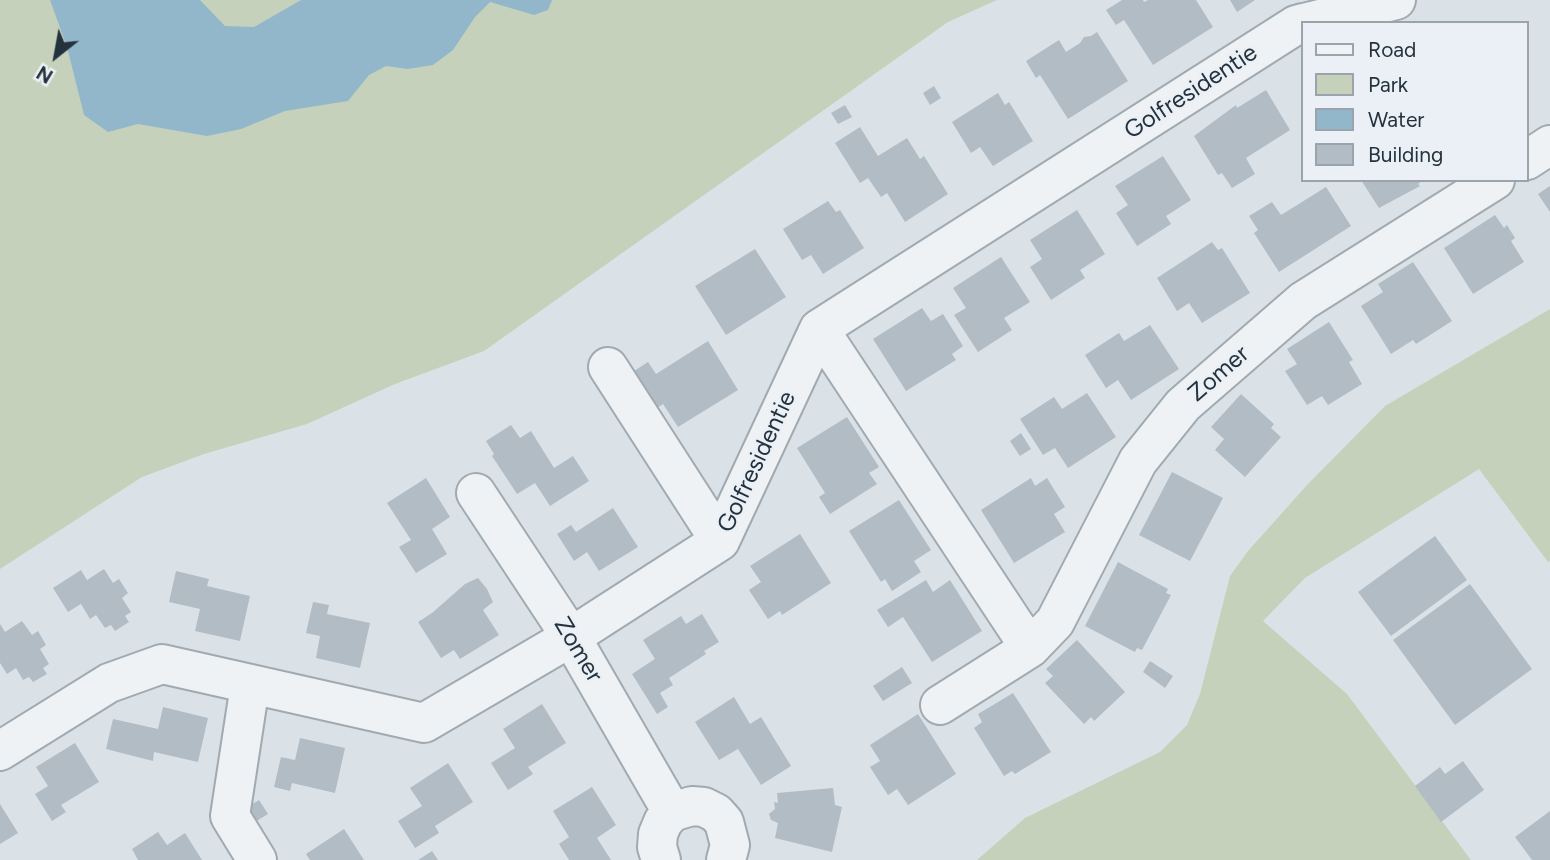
<!DOCTYPE html>
<style>
body{margin:0}
#map{position:relative;width:1550px;height:860px;overflow:hidden;background:#dbe2e7;font-family:Figtree,sans-serif}
canvas{display:block}
.legend{position:absolute;left:1301px;top:21px;width:228px;height:161px;box-sizing:border-box;background:#eaf0f5;border:2px solid #9ba4ac;margin:0;padding:9px 12px;list-style:none;font-size:21px;color:#24323e}
.legend li{display:flex;align-items:center;gap:14px;height:35px}
.legend b{width:35px;border:2px solid #9ba4ac}
.north{position:absolute;left:21px;top:21px;width:70px;height:70px;-webkit-text-stroke:5px #eaf0f5;paint-order:stroke;rotate:211deg;font-size:19px;font-weight:700;line-height:28px;text-align:center;color:#24323e}
.north::after{content:'';display:block;margin:auto;width:24px;height:32px;background:#24323e;clip-path:polygon(50% 0,100% 100%,50% 72%,0 100%)}
</style>
<div id="map">
<canvas width="1550" height="860"></canvas>
<ul class="legend">
<li><b style="height:9px;background:#eef2f5"></b>Road</li>
<li><b style="height:19px;background:#c5d1bb"></b>Park</li>
<li><b style="height:19px;background:#92b7cb"></b>Water</li>
<li><b style="height:19px;background:#b2bcc4"></b>Building</li>
</ul>
<div class="north">N</div>
</div>
<script>
const c = document.querySelector('canvas').getContext('2d');
c.lineJoin = 'round';
function fillPath(path, color) {
  c.fillStyle = color;
  c.fill(path, 'evenodd');
}
function shape(rows) {
  const path = new Path2D();
  for (const r of rows) {
    path.moveTo(r[0], r[1]);
    for (let i = 2; i < r.length; i += 2) path.lineTo(r[i], r[i + 1]);
  }
  return path;
}
function stroke(path, color, width, dash) {
  c.strokeStyle = color;
  c.lineWidth = width;
  c.lineCap = dash ? 'butt' : 'round';
  c.setLineDash(dash || []);
  c.stroke(path);
}
function drawText(font, color, halo, rows, align = 'center') {
  c.font = font + ' Figtree,sans-serif';
  c.lineWidth = 5;
  c.setLineDash([]);
  c.textBaseline = 'middle';
  c.strokeStyle = halo;
  c.fillStyle = color;
  for (const [text, x, y, turn = 0] of rows) {
    c.save();
    c.translate(x, y);
    c.rotate((+turn || 0) * Math.PI / 180);
    c.textAlign = isNaN(turn) ? turn : align;
    if (halo) c.strokeText(text, 0, 0);
    c.fillText(text, 0, 0);
    c.restore();
  }
}
fillPath(shape([
 [0,0,997,0,948,22,484,351,395,384,307,424,204,454,142,477,0,569],
 [1550,309,1550,561,1548,562,1479,469,1305,578,1263,621,1347,694,1471,860,977,860,1025,818,1160,752,1187,725,1200,694,1230,576,1248,551,1307,485,1385,406]
]), '#c5d1bb');
fillPath(shape([
 [50,0,200,0,225,26,254,27,301,0,552,0,548,10,534,15,490,2,475,17,453,50,433,65,408,69,386,66,369,75,348,101,285,111,241,129,207,136,138,124,108,132,84,115,67,47]
]), '#92b7cb');
fillPath(shape([
 [1122,0,1143,0,1144,2,1148,0,1196,0,1213,27,1153,65,1124,20,1116,25,1106,10],
 [1230,0,1255,0,1237,12],
 [1097,32,1128,81,1068,119,1040,75,1036,78,1026,61,1059,40,1066,52,1080,43,1084,37,1091,36],
 [934,86,941,98,930,105,923,93],
 [1266,90,1290,130,1246,158,1255,174,1232,188,1222,173,1218,175,1194,136,1236,105,1237,108],
 [998,93,1005,105,1009,102,1033,141,993,166,980,147,971,153,952,122],
 [845,105,852,117,838,124,831,113],
 [860,127,878,156,907,138,920,159,924,156,948,194,905,222,887,193,881,197,868,178,860,183,835,143],
 [1163,156,1191,200,1166,216,1171,224,1137,246,1116,213,1128,205,1115,186],
 [1361,180,1423,180,1418,184,1420,186,1379,208],
 [1550,186,1550,212,1538,194],
 [1326,187,1351,226,1279,272,1254,233,1258,230,1249,216,1272,202,1281,215],
 [828,201,836,212,840,210,864,248,823,274,811,255,802,260,783,229],
 [1077,210,1105,254,1080,270,1085,278,1051,300,1030,267,1042,259,1030,240],
 [1495,215,1504,228,1507,225,1515,238,1511,241,1524,262,1473,294,1444,248],
 [1212,242,1218,250,1222,248,1250,293,1202,323,1189,303,1177,311,1157,278],
 [755,249,786,297,726,335,695,286],
 [1001,257,1030,302,1004,318,1012,330,978,352,954,315,966,308,953,288],
 [1413,262,1452,321,1416,344,1413,340,1391,354,1361,306,1383,292,1378,284],
 [922,308,931,321,943,314,963,346,952,354,956,360,906,391,873,339],
 [1329,322,1353,360,1349,362,1362,384,1328,405,1322,396,1307,405,1285,371,1297,364,1287,349],
 [1150,325,1179,369,1131,400,1118,380,1106,388,1085,355,1119,333,1124,341],
 [708,341,738,390,678,427,663,404,654,410,631,373,648,362,656,374],
 [1087,393,1116,437,1068,468,1055,448,1043,455,1020,419,1054,397,1062,409],
 [1241,394,1274,424,1271,428,1281,437,1245,477,1215,450,1224,439,1211,427],
 [847,417,879,467,869,473,877,484,830,514,819,497,825,493,797,448],
 [511,425,520,438,531,431,554,468,573,456,589,481,550,506,535,483,517,494,492,456,494,454,486,441],
 [1021,433,1031,449,1020,456,1010,441],
 [1172,472,1223,498,1190,561,1139,535],
 [426,478,450,517,432,529,447,554,416,573,399,547,411,540,387,503],
 [1031,478,1035,486,1047,478,1065,507,1054,514,1065,532,1014,563,981,510],
 [899,500,931,550,914,561,921,572,892,591,885,579,881,582,849,531],
 [613,508,638,547,599,571,587,552,574,561,557,534,571,525,576,532],
 [800,534,831,583,782,615,780,611,768,619,749,590,761,582,750,566],
 [1435,536,1467,580,1391,636,1358,592],
 [1118,562,1168,589,1166,593,1171,595,1142,650,1137,648,1135,652,1085,626],
 [104,569,113,583,119,579,128,593,122,598,131,612,125,616,129,622,115,631,111,625,105,628,96,615,90,619,81,604,68,612,53,588,81,570,87,580],
 [176,571,209,579,207,586,250,596,240,641,195,631,200,609,169,602],
 [478,578,487,589,493,602,483,610,499,635,460,659,454,650,441,658,418,622,432,613,465,584],
 [926,580,933,592,950,580,982,631,932,662,903,617,888,627,877,610],
 [1470,584,1532,669,1455,725,1393,640],
 [313,602,329,605,327,614,370,623,360,668,316,658,320,636,306,633],
 [702,614,719,642,704,651,706,654,669,678,673,685,660,693,668,707,657,714,632,674,655,659,643,640,681,616,686,624],
 [22,621,32,635,38,631,46,645,40,649,49,664,43,668,47,674,33,682,29,677,23,680,16,668,7,674,0,663,0,624,5,632],
 [1077,640,1125,692,1094,721,1091,717,1084,724,1045,683,1053,676,1046,669],
 [1150,661,1173,676,1165,688,1143,672],
 [902,667,912,683,883,701,873,686],
 [1013,693,1051,752,1015,774,1012,771,1004,776,974,728,982,722,978,714],
 [734,697,750,724,761,717,791,766,761,785,738,749,719,760,695,722],
 [542,704,566,743,528,767,533,774,508,790,491,763,515,748,503,729],
 [163,707,208,718,198,762,154,752,153,761,106,749,113,719,158,729],
 [918,714,956,774,908,805,897,789,888,795,870,767,880,761,870,745],
 [300,738,345,748,335,793,292,783,290,791,274,787,281,757,295,760],
 [75,743,99,782,61,805,66,812,52,821,35,794,48,786,36,767],
 [1463,761,1484,790,1441,822,1415,786,1440,767,1445,774],
 [448,763,473,802,435,826,439,833,415,848,398,821,422,806,410,788],
 [592,787,616,825,597,838,611,860,569,860,559,844,569,837,553,811],
 [833,788,835,805,842,807,832,852,775,838,778,823,771,820,769,814,775,809,774,802,778,803,777,793],
 [259,800,268,814,255,822,246,808],
 [0,804,18,833,0,844],
 [1550,811,1550,860,1532,860,1515,837],
 [344,829,364,860,310,860,306,854],
 [158,832,167,845,185,833,202,860,138,860,132,849],
 [432,851,438,860,418,860]
]), '#b2bcc4');
const minor = shape([
 [1304,23,1396,0],
 [1527,160,1550,145],
 [819,329,1030,648],
 [608,367,720,541],
 [476,493,571,637,672,812],
 [250,685,230,816,257,860],
 [940,705,1030,648,1055,622,1138,461,1183,405,1303,301,1495,180],
 [0,751,109,683,162,664,424,723,571,637,720,541,819,329,1296,25,1303,23],
 [661,860,657,847,658,834,663,822,672,812,692,806,704,807,716,813,724,822,730,845,726,860]
]);
stroke(minor, '#a0aab1', 42);
stroke(minor, '#eef2f5', 38);
drawText('24px', '#24323e', '#eaf0f5', [
 ["Golfresidentie",1191,92,-33],
 ["Zomer",1219,374,-41],
 ["Golfresidentie",757,462,-65],
 ["Zomer",578,650,59]
]);
</script>
